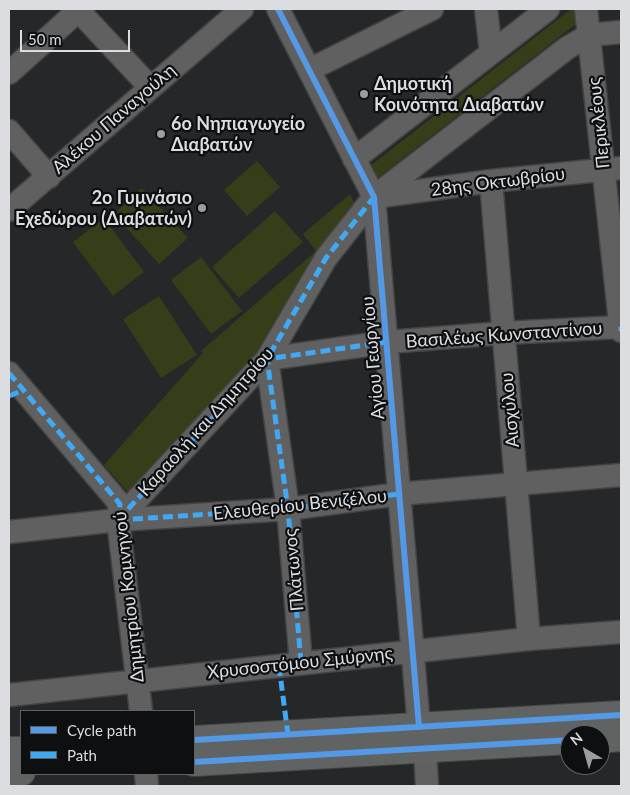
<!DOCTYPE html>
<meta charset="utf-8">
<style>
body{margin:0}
#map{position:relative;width:630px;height:795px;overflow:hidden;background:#252729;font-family:Lato,sans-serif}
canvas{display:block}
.frame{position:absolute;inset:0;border:10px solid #dbdde0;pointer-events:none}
.legend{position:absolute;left:20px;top:710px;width:175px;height:65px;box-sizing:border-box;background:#0d0f11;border:1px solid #5f6164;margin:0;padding:6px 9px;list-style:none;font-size:15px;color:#dbdde0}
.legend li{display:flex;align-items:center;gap:10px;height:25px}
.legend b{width:25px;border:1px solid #5f6164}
.north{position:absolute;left:560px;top:725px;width:50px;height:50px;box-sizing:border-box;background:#0d0f11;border:1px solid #5f6164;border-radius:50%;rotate:322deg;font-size:14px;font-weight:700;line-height:20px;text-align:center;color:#dbdde0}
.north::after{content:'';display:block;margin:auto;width:18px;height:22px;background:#9b9da0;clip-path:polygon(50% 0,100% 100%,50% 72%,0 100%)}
.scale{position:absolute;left:20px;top:30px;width:110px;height:22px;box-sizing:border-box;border:2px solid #dbdde0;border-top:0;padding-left:6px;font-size:15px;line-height:18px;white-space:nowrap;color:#dbdde0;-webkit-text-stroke:4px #0d0f11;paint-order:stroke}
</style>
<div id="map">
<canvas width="630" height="795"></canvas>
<div class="frame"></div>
<ul class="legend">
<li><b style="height:6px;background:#5399e6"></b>Cycle path</li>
<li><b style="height:6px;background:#3fa9f5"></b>Path</li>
</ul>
<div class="north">N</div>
<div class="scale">50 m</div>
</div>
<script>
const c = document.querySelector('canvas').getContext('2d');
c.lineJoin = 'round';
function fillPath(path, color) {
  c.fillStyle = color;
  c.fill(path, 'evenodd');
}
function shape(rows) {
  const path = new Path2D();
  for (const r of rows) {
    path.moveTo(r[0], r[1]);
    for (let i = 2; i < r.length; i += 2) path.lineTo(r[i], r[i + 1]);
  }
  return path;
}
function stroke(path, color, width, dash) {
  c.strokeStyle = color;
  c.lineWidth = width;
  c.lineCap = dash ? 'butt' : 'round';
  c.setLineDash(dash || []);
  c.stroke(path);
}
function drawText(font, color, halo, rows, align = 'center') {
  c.font = font + ' Lato,sans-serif';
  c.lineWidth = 4.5;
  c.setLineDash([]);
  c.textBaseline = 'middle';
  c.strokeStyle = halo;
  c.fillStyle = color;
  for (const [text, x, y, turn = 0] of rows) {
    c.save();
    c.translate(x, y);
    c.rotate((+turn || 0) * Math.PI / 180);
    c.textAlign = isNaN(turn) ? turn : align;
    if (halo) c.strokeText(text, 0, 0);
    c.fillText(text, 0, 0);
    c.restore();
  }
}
fillPath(shape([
 [571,9,575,9,576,24,376,179,370,166],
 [257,161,280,187,247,216,224,190],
 [142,188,188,238,159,264,114,214],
 [350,194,356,208,263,355,133,498,104,465,203,353,201,351,316,251,303,234],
 [275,211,303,242,239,298,212,267],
 [104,218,144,272,113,296,73,242],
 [201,257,242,311,211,334,171,280],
 [159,296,197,355,161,378,123,319]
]), '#353e18');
const minor = shape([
 [77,9,150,87],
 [278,9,374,197,419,727],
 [486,9,491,53],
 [586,9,621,331],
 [309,70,432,9],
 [9,73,80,9],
 [9,131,49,177],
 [354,159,548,9],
 [491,181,529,639],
 [375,197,491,181,621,168],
 [9,210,242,9],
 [9,373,120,504,118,520,141,711],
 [118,520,267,359,326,258,374,197,567,48,589,35,621,32],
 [9,532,118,520,288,509,399,494,621,475],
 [301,663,288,509,267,359,387,342,503,333,621,327],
 [9,695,529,639,621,632],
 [425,749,427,786],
 [146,774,147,786]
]);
const major = shape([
 [600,739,621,737],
 [194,740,621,715],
 [9,751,21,751],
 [194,762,570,740],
 [9,773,21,772]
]);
stroke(minor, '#434445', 25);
stroke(major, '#434445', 30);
stroke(minor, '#616061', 22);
stroke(major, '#616262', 28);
stroke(shape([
 [621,327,621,331],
 [9,373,120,504,118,520],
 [9,396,24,390],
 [118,520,267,359,326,258,374,197],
 [118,520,288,509,399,494],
 [301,663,288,509,267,359,387,342],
 [279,666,288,735]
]), '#3fa9f5', 5, [10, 5]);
stroke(shape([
 [278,9,374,197,419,727],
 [194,740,621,715],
 [194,762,570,740]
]), '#5399e6', 6);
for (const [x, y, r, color] of [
 [364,94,5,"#9b9da0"],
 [161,134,5,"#9b9da0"],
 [202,208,5,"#9b9da0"]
]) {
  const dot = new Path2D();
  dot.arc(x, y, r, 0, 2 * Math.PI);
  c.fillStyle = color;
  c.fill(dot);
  stroke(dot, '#0d0f11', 2);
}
drawText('bold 18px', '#dbdde0', '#0d0f11', [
 ["Δημοτική",374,84],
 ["Κοινότητα Διαβατών",374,105],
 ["6ο Νηπιαγωγείο",171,124],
 ["Διαβατών",171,145],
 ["2ο Γυμνάσιο",192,198,"right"],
 ["Εχεδώρου (Διαβατών)",192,219,"right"]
], 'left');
drawText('18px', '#dbdde0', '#0d0f11', [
 ["Αλέκου Παναγούλη",114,119,-41],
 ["Περικλέους",599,123,-96],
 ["28ης Οκτωβρίου",498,182,-7],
 ["Βασιλέως Κωνσταντίνου",504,335,-4],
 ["Αγίου Γεωργίου",373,358,-95],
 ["Αισχύλου",510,410,-95],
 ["Καραολή και Δημητρίου",206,422,-48],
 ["Ελευθερίου Βενιζέλου",300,505,-6],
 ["Πλάτωνος",294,570,-95],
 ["Δημητρίου Κομνηνού",129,597,-96],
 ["Χρυσοστόμου Σμύρνης",300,663,-6]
]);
</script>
